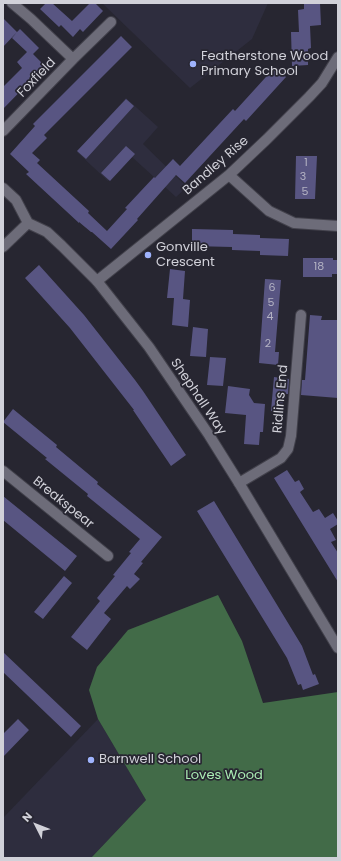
<!DOCTYPE html>
<style>
body{margin:0}
#map{position:relative;width:341px;height:861px;overflow:hidden;background:#272631;font-family:Poppins,sans-serif}
canvas{display:block}
.frame{position:absolute;inset:0;border:4px solid #d1d1d9;pointer-events:none}
.north{position:absolute;left:16px;top:805px;width:40px;height:40px;-webkit-text-stroke:3px #272631;paint-order:stroke;rotate:312deg;font-size:11px;font-weight:700;line-height:16px;text-align:center;color:#d1d1d9}
.north::after{content:'';display:block;margin:auto;width:14px;height:18px;background:#d1d1d9;clip-path:polygon(50% 0,100% 100%,50% 72%,0 100%)}
</style>
<div id="map">
<canvas width="341" height="861"></canvas>
<div class="frame"></div>
<div class="north">N</div>
</div>
<script>
const c = document.querySelector('canvas').getContext('2d');
c.lineJoin = 'round';
function fillPath(path, color) {
  c.fillStyle = color;
  c.fill(path, 'evenodd');
}
function shape(rows) {
  const path = new Path2D();
  for (const r of rows) {
    path.moveTo(r[0], r[1]);
    for (let i = 2; i < r.length; i += 2) path.lineTo(r[i], r[i + 1]);
  }
  return path;
}
function stroke(path, color, width, dash) {
  c.strokeStyle = color;
  c.lineWidth = width;
  c.lineCap = dash ? 'butt' : 'round';
  c.setLineDash(dash || []);
  c.stroke(path);
}
function drawText(font, color, halo, rows, align = 'center') {
  c.font = font + ' Poppins,sans-serif';
  c.lineWidth = 3.5;
  c.setLineDash([]);
  c.textBaseline = 'middle';
  c.strokeStyle = halo;
  c.fillStyle = color;
  for (const [text, x, y, turn = 0] of rows) {
    c.save();
    c.translate(x, y);
    c.rotate((+turn || 0) * Math.PI / 180);
    c.textAlign = isNaN(turn) ? turn : align;
    if (halo) c.strokeText(text, 0, 0);
    c.fillText(text, 0, 0);
    c.restore();
  }
}
fillPath(shape([
 [102,3,268,3,252,39,190,88],
 [126,98,158,127,143,144,187,187,176,197,132,157,108,181,77,152],
 [98,719,146,800,91,858,3,858,3,818]
]), '#2e2d3e');
fillPath(shape([
 [218,595,242,641,263,703,338,692,338,858,91,858,146,800,98,719,89,690,97,667,128,630]
]), '#426b48');
fillPath(shape([
 [46,3,52,3,72,21,90,3,95,3,103,11,83,32,80,29,73,37,61,25,59,27,40,9],
 [304,3,320,3,321,25,310,26,311,48,308,49,308,65,292,66,291,32,299,32,298,10,304,9],
 [3,18,17,32,20,29,39,48,33,54,45,66,3,109,3,87,22,68,17,62,27,52,12,38,17,32,3,47],
 [121,36,132,47,44,135,47,138,32,153,40,160,37,163,89,211,88,213,107,231,127,209,125,208,154,177,155,178,173,159,180,166,233,109,235,111,275,67,286,77,246,121,244,119,185,183,176,175,137,219,138,220,111,249,92,232,91,232,79,222,79,223,26,174,29,172,10,154,35,126,33,124],
 [126,99,134,106,86,159,77,151],
 [126,146,135,154,110,181,101,173],
 [296,156,317,156,315,199,295,199],
 [192,229,233,230,233,234,260,235,260,238,289,239,288,256,260,255,260,251,232,250,232,247,192,246],
 [303,258,333,258,333,260,338,260,338,274,332,274,332,277,303,277],
 [39,265,84,315,135,380,143,391,186,455,171,466,133,410,134,410,70,328,25,278],
 [170,269,185,271,183,299,190,300,188,327,172,325,174,298,167,298],
 [265,279,281,280,275,352,279,352,278,365,259,363],
 [310,315,322,316,321,320,338,320,338,398,301,395,302,380,305,380],
 [193,327,208,329,206,357,190,356],
 [210,357,226,358,223,386,207,385],
 [274,377,289,379,288,394,284,394,282,412,271,411],
 [228,386,250,389,249,395,254,403,265,404,263,432,260,432,259,445,244,444,246,415,225,413],
 [13,409,57,445,56,447,98,482,97,484,162,537,141,562,143,563,134,574,140,579,130,589,127,586,104,613,111,619,87,650,71,637,100,601,97,598,115,576,113,575,131,553,129,552,140,539,87,496,88,494,45,459,47,458,3,422],
 [287,470,295,482,299,480,304,489,300,492,313,512,319,509,325,518,333,513,338,521,338,524,330,529,336,540,331,542,338,553,338,582,274,478],
 [3,496,77,556,65,571,3,520],
 [214,501,302,646,313,675,315,674,319,684,303,690,301,684,298,685,287,658,197,511],
 [64,576,72,583,43,619,34,612],
 [3,652,81,726,71,737,3,672],
 [18,719,29,730,3,757,3,734]
]), '#585582');
const minor = shape([
 [73,59,111,22],
 [3,131,73,59,31,19,12,3],
 [229,175,269,211,294,223,338,226],
 [97,281,229,175,267,139,309,97,322,83,338,57],
 [3,471,108,556],
 [239,483,281,458,288,449,291,436,301,315]
]);
const tertiary = shape([
 [3,188,16,200,28,223,47,232,62,246,97,281,149,347,209,435,239,483,338,648],
 [3,247,28,223]
]);
stroke(minor, '#42414b', 12);
stroke(tertiary, '#42414b', 12);
stroke(minor, '#6d6c79', 10);
stroke(tertiary, '#6d6c79', 10);
for (const [x, y, r, color] of [
 [193,64,4,"#9fb3fd"],
 [148,255,4,"#9fb3fd"],
 [91,760,4,"#9fb3fd"]
]) {
  const dot = new Path2D();
  dot.arc(x, y, r, 0, 2 * Math.PI);
  c.fillStyle = color;
  c.fill(dot);
  stroke(dot, '#272631', 1.5);
}
drawText('11px', '#b3b2c3', null, [
 ["1",306,163],
 ["3",303,177],
 ["5",305,192],
 ["18",319,267],
 ["6",272,288],
 ["5",271,303],
 ["4",270,317],
 ["2",268,344]
]);
drawText('13px', '#d1d1d9', '#272631', [
 ["Featherstone Wood",201,57],
 ["Primary School",201,72],
 ["Gonville",156,248],
 ["Crescent",156,263],
 ["Barnwell School",99,760]
], 'left');
drawText('13px', '#d1d1d9', '#272631', [
 ["Foxfield",37,78,-46],
 ["Bandley Rise",216,166,-41],
 ["Shephall Way",198,397,56],
 ["Ridlins End",281,399,-85],
 ["Breakspear",63,503,39]
]);
drawText('13px', '#abeeb4', '#272631', [
 ["Loves Wood",224,776]
]);
</script>
